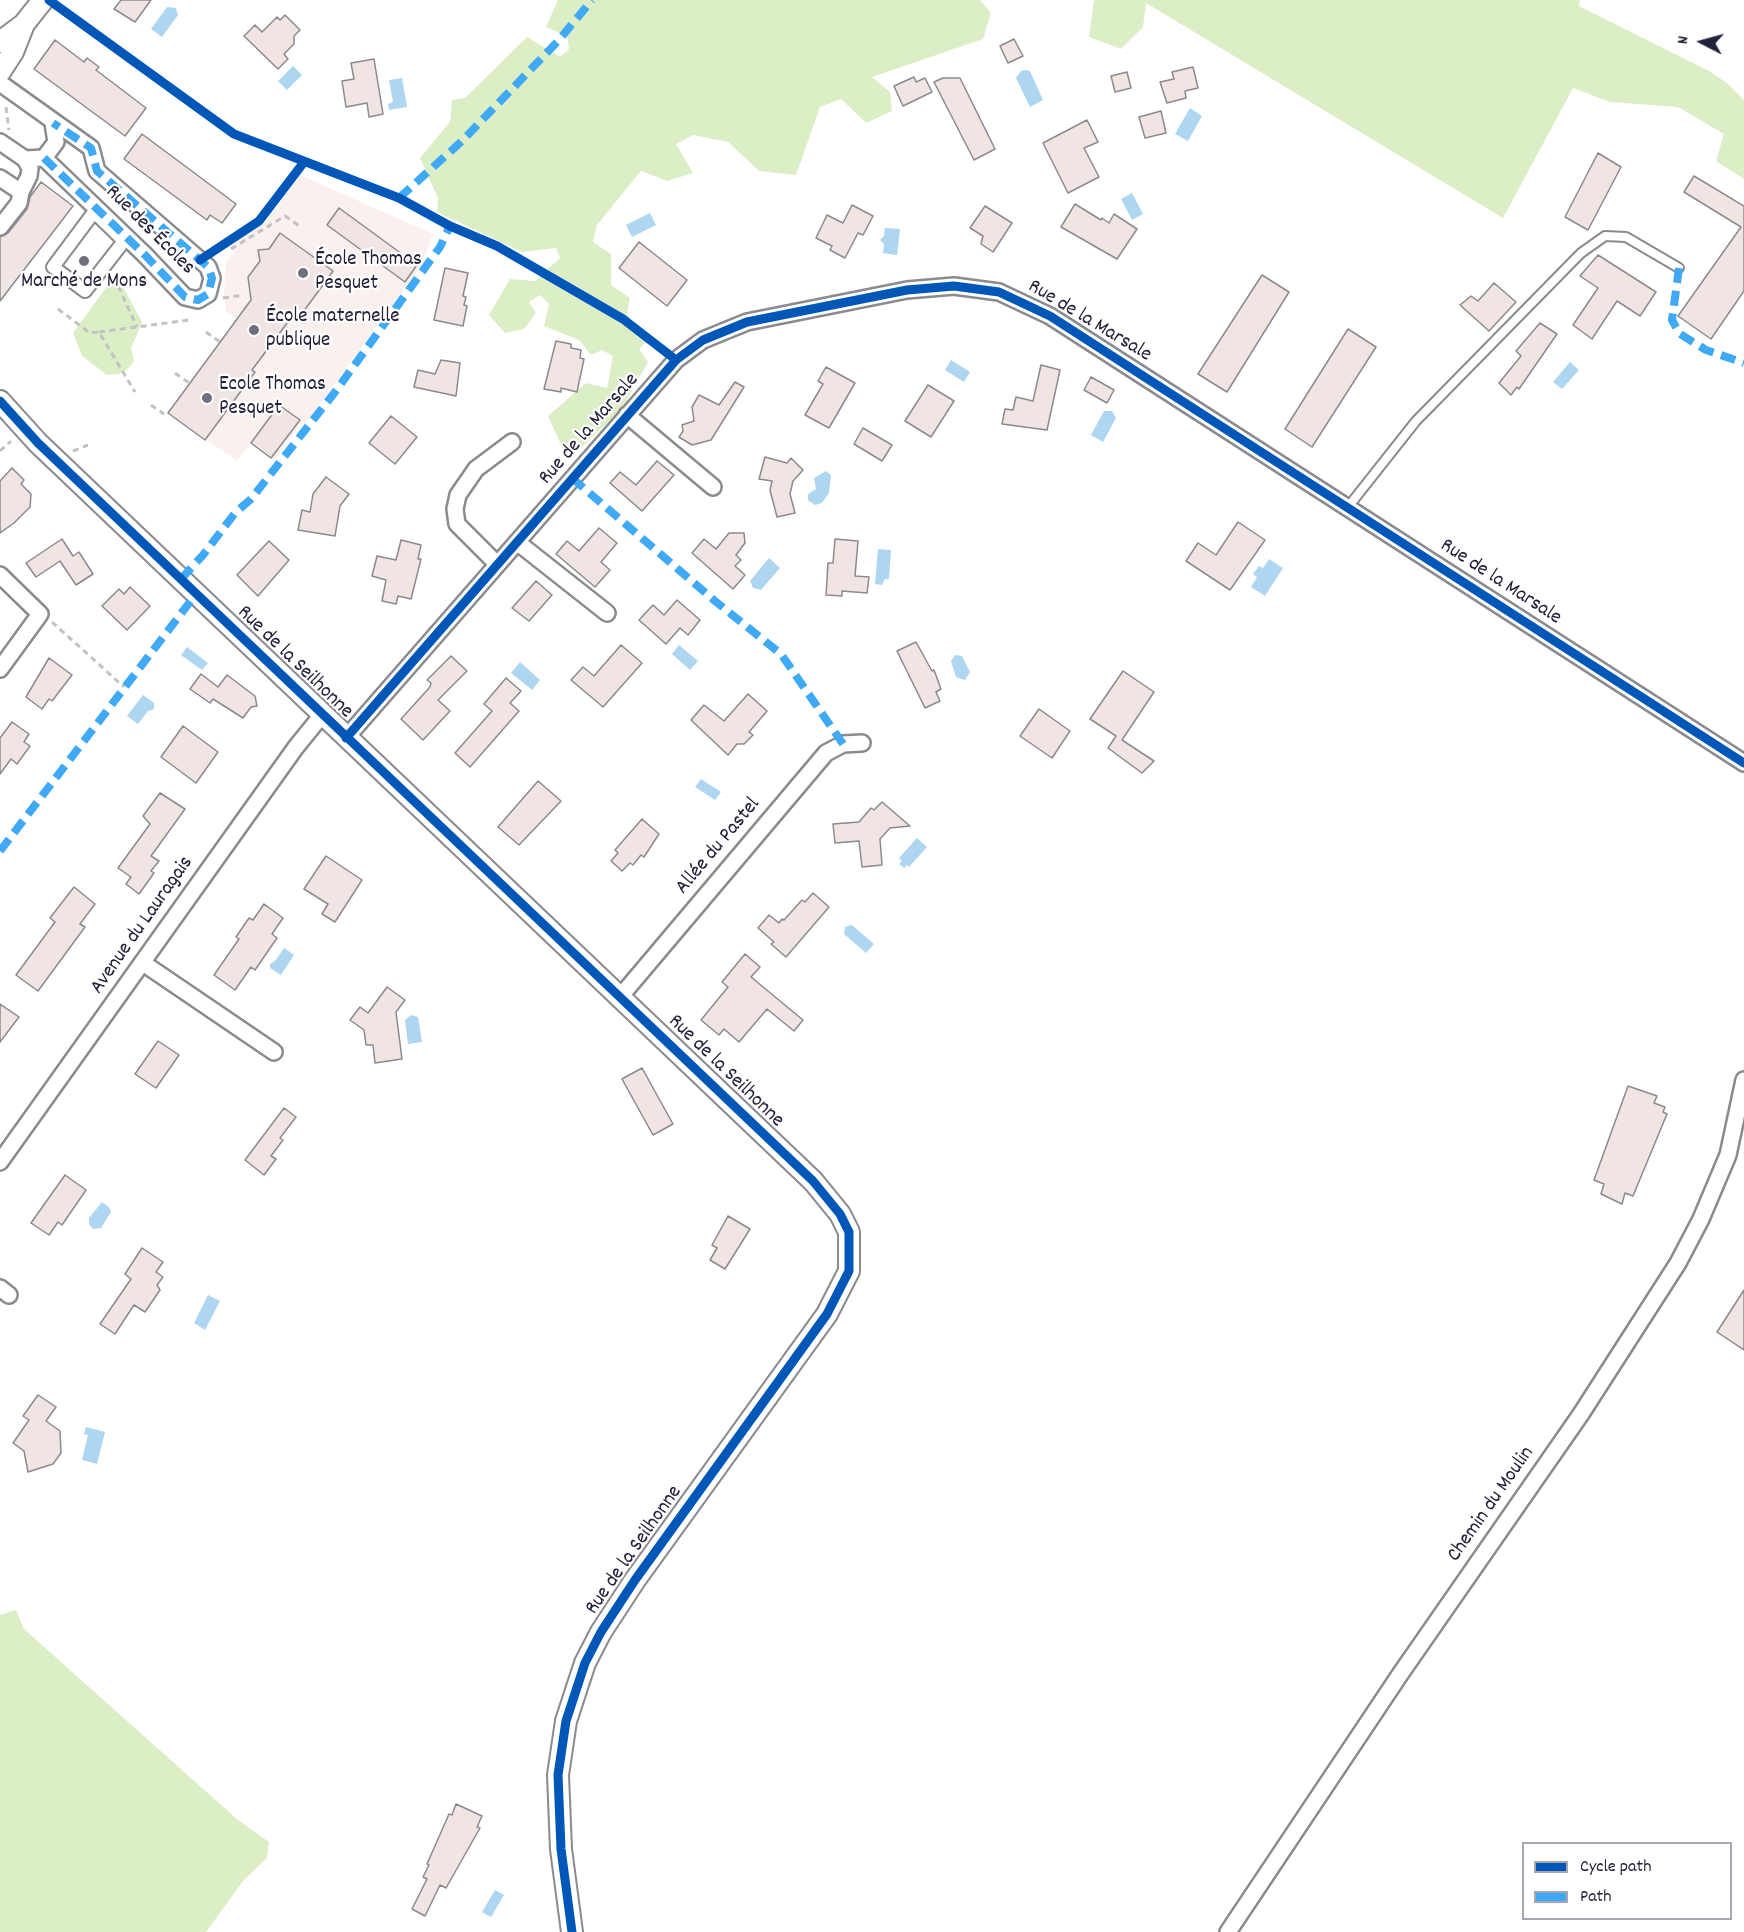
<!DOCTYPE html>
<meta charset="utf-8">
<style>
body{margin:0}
#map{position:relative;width:1744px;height:1932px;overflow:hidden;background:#fff;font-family:Dekko,sans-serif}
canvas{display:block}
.legend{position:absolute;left:1522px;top:1842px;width:210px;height:78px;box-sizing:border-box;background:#fff;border:2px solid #a7a7b1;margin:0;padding:8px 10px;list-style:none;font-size:18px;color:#22223b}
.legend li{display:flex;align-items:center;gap:12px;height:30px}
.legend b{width:30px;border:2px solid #a7a7b1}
.north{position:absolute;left:1672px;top:12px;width:60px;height:60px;-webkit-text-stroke:4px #fff;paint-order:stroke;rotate:276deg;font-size:16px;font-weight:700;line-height:24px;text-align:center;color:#22223b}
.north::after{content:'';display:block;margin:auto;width:21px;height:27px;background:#22223b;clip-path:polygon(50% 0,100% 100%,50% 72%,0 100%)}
</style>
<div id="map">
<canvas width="1744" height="1932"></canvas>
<ul class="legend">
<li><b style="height:8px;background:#0057b8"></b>Cycle path</li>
<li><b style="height:8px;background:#3fa9f5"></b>Path</li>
</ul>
<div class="north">N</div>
</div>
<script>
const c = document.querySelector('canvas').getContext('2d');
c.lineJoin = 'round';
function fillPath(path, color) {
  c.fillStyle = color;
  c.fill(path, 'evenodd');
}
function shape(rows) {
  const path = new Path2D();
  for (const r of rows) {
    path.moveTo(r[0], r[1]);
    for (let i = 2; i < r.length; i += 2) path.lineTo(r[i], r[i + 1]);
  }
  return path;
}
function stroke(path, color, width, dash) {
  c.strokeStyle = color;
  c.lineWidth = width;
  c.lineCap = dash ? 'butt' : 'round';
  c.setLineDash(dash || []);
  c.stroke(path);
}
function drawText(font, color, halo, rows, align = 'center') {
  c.font = font + ' Dekko,sans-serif';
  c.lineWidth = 4.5;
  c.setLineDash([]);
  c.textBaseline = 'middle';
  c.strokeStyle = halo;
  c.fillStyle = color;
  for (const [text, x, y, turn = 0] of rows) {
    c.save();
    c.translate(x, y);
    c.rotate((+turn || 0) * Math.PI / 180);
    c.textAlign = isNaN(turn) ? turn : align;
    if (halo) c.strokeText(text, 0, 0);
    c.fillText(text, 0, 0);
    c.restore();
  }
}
fillPath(shape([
 [300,175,433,234,422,265,305,424,302,422,274,460,251,443,237,461,168,413,237,319,226,311,224,292,226,262,234,253,229,244,267,221]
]), '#faf1ee');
fillPath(shape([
 [558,0,980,0,991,13,983,39,872,77,890,92,892,111,866,123,841,99,820,107,796,175,759,171,728,142,693,135,676,144,693,173,667,181,641,171,597,225,593,242,611,254,611,285,630,298,627,314,647,341,639,349,648,362,622,409,568,460,548,416,586,383,607,388,613,356,602,350,591,355,579,340,544,326,549,304,540,295,529,302,536,313,524,329,505,333,489,315,510,279,535,281,560,258,556,248,522,252,437,212,438,198,420,158,450,122,452,100,465,98,527,37,560,57,569,49,567,36,546,27],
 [1094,0,1580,0,1579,6,1709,71,1727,83,1744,100,1744,179,1716,161,1724,134,1678,107,1610,102,1573,88,1503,218,1146,3,1143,27,1121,49,1089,37],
 [120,281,142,322,131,348,134,361,128,369,119,374,107,375,82,356,73,333,110,282],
 [16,1610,24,1629,238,1820,269,1842,267,1858,243,1881,206,1932,0,1932,0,1615]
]), '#dceec6');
fillPath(shape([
 [167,7,176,8,178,15,162,37,151,29],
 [293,66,302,75,287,90,278,81],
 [1025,70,1030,71,1043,100,1030,107,1016,78,1021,71],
 [402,78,407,107,389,110,388,104,393,102,389,80],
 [1190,108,1202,116,1188,141,1175,134],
 [1132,193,1143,214,1132,220,1121,199],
 [650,213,656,225,632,237,626,225],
 [885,228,900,229,897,255,883,253,884,244,880,240,884,236],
 [951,360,970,372,964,382,945,370],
 [1570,362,1579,370,1562,389,1553,382],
 [1104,411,1112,411,1116,418,1103,442,1091,435],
 [826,471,831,475,829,493,822,503,815,505,808,500,808,494,816,489,814,478],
 [878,549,891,550,889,579,885,579,882,585,875,584],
 [769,558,780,568,761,590,753,588,750,581],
 [1269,559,1283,568,1265,596,1251,587,1257,577,1253,574,1259,566,1263,568],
 [679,645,698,661,690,670,672,654],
 [187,647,208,663,202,670,181,655],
 [955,655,962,656,970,672,965,680,956,677,951,661],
 [520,662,540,680,532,690,511,673],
 [143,695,154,703,154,709,148,711,138,724,127,716],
 [701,779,721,792,715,800,695,787],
 [917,838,927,847,909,867,907,865,904,868,899,864,902,861,899,858],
 [852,925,874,944,866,953,844,934,845,927],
 [284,948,294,955,281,975,270,968,270,964,275,961],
 [411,1015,418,1017,422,1042,408,1044,405,1020],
 [102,1202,109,1207,111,1212,101,1228,93,1229,89,1224,89,1218],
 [208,1295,220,1301,205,1330,194,1323],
 [86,1427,105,1432,97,1464,82,1460,88,1435,84,1434],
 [495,1890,504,1895,491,1917,482,1912]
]), '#aed6f0');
const building = shape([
 [121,0,151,0,135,22,114,9,121,0],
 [285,15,300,30,294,36,294,44,284,54,288,59,278,69,244,36,255,25,262,32,277,17,280,20,285,15],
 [1014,39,1023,56,1008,63,1000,46,1014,39],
 [55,40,84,62,87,58,99,67,96,70,146,108,125,136,34,69,55,40],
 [374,59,383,114,369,117,367,103,346,107,342,81,354,79,351,63,374,59],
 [1193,67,1198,88,1185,91,1186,98,1167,103,1160,82,1174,79,1172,72,1193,67],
 [1127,72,1131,88,1115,92,1111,76,1127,72],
 [914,77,916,82,925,78,932,92,903,106,894,86,914,77],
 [943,78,960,78,995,149,974,160,934,82,943,78],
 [1161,111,1166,133,1145,138,1139,117,1161,111],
 [1087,120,1098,142,1084,148,1099,177,1068,193,1043,143,1087,120],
 [142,134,236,204,222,223,210,215,207,220,124,159,142,134],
 [1598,153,1621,167,1588,230,1565,217,1598,153],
 [1694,176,1744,206,1744,291,1711,339,1678,316,1741,227,1684,192,1694,176],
 [41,182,73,206,0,301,0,237,8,233,27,209,30,197,41,182],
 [1075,204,1101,220,1102,218,1109,223,1114,214,1137,229,1117,259,1061,227,1075,204],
 [852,205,873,216,863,235,858,233,845,258,830,250,832,246,816,238,827,215,843,223,852,205],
 [985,206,1012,223,993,252,981,244,983,236,970,228,985,206],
 [339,208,417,265,405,282,327,225,339,208],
 [280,233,333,271,301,315,296,311,252,370,255,372,205,440,168,413,251,300,248,277,260,261,258,250,269,249,280,233],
 [639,242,687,280,667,306,619,268,639,242],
 [1598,255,1656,292,1640,316,1617,301,1592,339,1573,325,1598,288,1580,276,1598,255],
 [445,268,468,273,463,296,466,297,464,305,467,306,463,326,434,320,445,268],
 [1262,275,1289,292,1227,392,1198,374,1262,275],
 [1494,283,1516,302,1489,331,1460,305,1471,296,1478,301,1494,283],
 [1540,323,1557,334,1519,389,1517,387,1511,395,1499,383,1521,356,1516,351,1540,323],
 [1348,329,1376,347,1312,447,1285,429,1348,329],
 [556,341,571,344,571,348,581,350,580,358,584,359,577,392,561,388,561,392,544,389,556,341],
 [441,360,460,363,456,396,414,387,418,370,435,374,441,360],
 [1041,365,1060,370,1047,430,1002,424,1005,409,1013,410,1016,397,1033,401,1041,365],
 [826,367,855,383,829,428,805,415,823,384,818,381,826,367],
 [1091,377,1114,390,1107,403,1084,390,1091,377],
 [735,382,744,387,711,440,692,445,679,437,683,431,682,425,694,421,692,407,699,395,719,405,735,382],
 [928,385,954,401,931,437,905,421,928,385],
 [279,405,300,420,271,458,251,443,279,405],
 [391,416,417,437,395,464,369,443,391,416],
 [863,428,892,445,882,461,854,444,863,428],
 [765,457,787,463,791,458,803,470,793,481,790,494,795,513,777,517,770,490,772,481,759,479,765,457],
 [657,461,674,475,642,511,610,483,620,472,636,485,657,461],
 [12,468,24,480,21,484,31,494,30,507,14,523,0,533,0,481,12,468],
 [326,477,349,494,340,506,335,536,298,530,302,510,310,512,313,494,326,477],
 [1238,522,1265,540,1230,590,1186,561,1198,543,1216,555,1238,522],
 [599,528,617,543,601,562,610,570,595,587,556,554,567,541,579,551,599,528],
 [729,533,744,533,745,543,736,555,741,560,735,566,745,575,733,589,692,553,704,539,716,549,729,533],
 [62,539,73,556,79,552,93,574,76,585,60,561,36,577,26,563,62,539],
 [835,539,858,541,855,576,869,577,867,593,842,591,842,596,826,595,828,563,833,563,835,539],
 [401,540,421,545,418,559,421,559,411,599,398,596,396,604,382,601,386,580,372,576,377,556,396,560,401,540],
 [269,541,289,560,258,596,237,575,269,541],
 [536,581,552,595,529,621,512,608,536,581],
 [130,587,150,606,127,630,102,606,119,589,124,594,130,587],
 [677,600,700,620,688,635,680,628,666,644,639,620,653,605,664,615,677,600],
 [916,642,932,671,934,670,941,689,936,692,940,701,925,708,897,651,916,642],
 [621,645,642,663,603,707,571,680,583,667,594,676,621,645],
 [451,656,467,671,438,700,450,711,423,740,401,719,430,687,431,683,427,680,451,656],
 [49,658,72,675,52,701,49,699,42,709,26,697,49,658],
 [1123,671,1154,692,1122,740,1154,761,1142,773,1108,748,1116,736,1090,719,1123,671],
 [201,674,218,687,227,675,255,696,257,706,251,707,243,718,213,699,210,703,190,689,201,674],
 [506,678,521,691,510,703,519,711,470,767,455,753,492,711,484,704,506,678],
 [748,694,767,711,749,732,753,735,744,744,737,744,728,755,691,720,704,705,724,721,748,694],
 [1039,709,1070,731,1052,758,1020,736,1039,709],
 [12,722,29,734,24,742,30,746,17,764,11,759,0,774,0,738,12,722],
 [183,726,218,752,196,783,161,757,183,726],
 [538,781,561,801,519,845,498,827,538,781],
 [160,793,185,809,151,856,159,861,151,871,154,873,139,894,126,884,131,877,118,868,150,824,143,816,160,793],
 [882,802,910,826,890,828,880,839,882,865,862,867,859,841,835,843,833,824,859,822,871,808,874,810,882,802],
 [642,819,659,834,644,857,641,855,633,865,630,863,622,871,611,861,618,853,615,850,642,819],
 [326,856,362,880,335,922,322,914,328,904,304,889,326,856],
 [74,887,95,904,80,924,85,927,38,991,16,975,55,922,50,918,74,887],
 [813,893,829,907,786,957,771,944,774,942,758,928,769,915,779,923,782,919,784,920,802,900,805,902,813,893],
 [264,904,283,918,272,934,277,938,255,970,251,967,235,990,214,975,239,939,236,937,249,918,253,920,264,904],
 [745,954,760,967,751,977,803,1020,794,1031,767,1009,739,1042,724,1029,719,1035,701,1020,728,987,722,982,745,954],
 [387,987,405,1000,396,1012,402,1059,375,1063,373,1045,366,1045,364,1030,350,1020,360,1007,368,1013,387,987],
 [0,1004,19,1017,0,1042,0,1004],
 [158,1041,179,1055,156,1088,135,1074,158,1041],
 [642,1068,673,1124,653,1135,622,1079,642,1068],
 [1628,1086,1657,1096,1654,1103,1665,1107,1663,1112,1667,1114,1633,1196,1625,1193,1622,1204,1601,1194,1604,1184,1594,1180,1628,1086],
 [284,1108,296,1117,280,1138,283,1140,271,1156,276,1159,264,1175,245,1160,284,1108],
 [65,1175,86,1190,62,1225,58,1222,49,1235,31,1223,65,1175],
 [728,1216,750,1229,725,1269,710,1260,717,1248,712,1245,728,1216],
 [142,1248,163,1262,156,1272,163,1277,157,1285,160,1290,145,1312,134,1305,115,1334,100,1324,131,1279,125,1274,142,1248],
 [1744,1290,1744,1350,1717,1332,1744,1290],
 [38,1395,56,1407,46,1421,60,1431,61,1453,53,1464,28,1472,24,1451,13,1443,29,1420,23,1416,38,1395],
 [456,1804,482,1816,477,1827,480,1828,446,1888,440,1885,425,1916,412,1909,427,1879,423,1877,429,1865,427,1864,449,1814,452,1815,456,1804]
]);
fillPath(building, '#f0e5e2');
stroke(building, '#8a8a8f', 1.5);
const service = shape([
 [1348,507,1416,421,1581,253,1605,236,1626,237,1679,268]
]);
const pedestrian = shape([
 [94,212,124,241,85,291,53,267,94,212]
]);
const minor = shape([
 [0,83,91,148,97,171,208,267,212,278,208,294,198,300,185,297,145,255,44,158],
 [0,142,25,159,44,158,56,142,53,123],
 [0,178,21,192,29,176,30,168,25,159],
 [0,227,19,203,21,192],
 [627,415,713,487],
 [517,542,607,613],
 [497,564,457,524,455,509,458,495,476,469,512,442],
 [0,575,40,614,0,669],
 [346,738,676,360,703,340,747,322,907,290,954,286,999,292,1050,316,1744,763],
 [143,963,274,1052],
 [620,997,826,753,843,744,862,743],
 [0,1162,296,747,322,715],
 [0,1288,9,1295],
 [1228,1932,1401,1673,1581,1414,1678,1263,1701,1219,1728,1155,1744,1080]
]);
const tertiary = shape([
 [0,42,24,24,43,0],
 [0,72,13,52,24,24],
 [0,401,38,443,813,1181,840,1214,849,1232,849,1271,827,1314,635,1580,601,1632,585,1663,566,1721,558,1775,561,1849,572,1932]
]);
stroke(service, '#8a8a8f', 12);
stroke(pedestrian, '#8a8a8f', 16);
stroke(minor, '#8a8a8f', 20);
stroke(tertiary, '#8a8a8f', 24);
stroke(shape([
 [6,107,9,130],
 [231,249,285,216,301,227],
 [214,251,259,221,304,162],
 [114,277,137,327],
 [223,298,244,295],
 [58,309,90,333,99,332,135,392],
 [99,332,189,320],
 [206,332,220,342],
 [175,373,189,383],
 [151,405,164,414],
 [0,451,10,442,11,443],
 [73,451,88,445],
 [52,622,124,687]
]), '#c2c2c4', 3, [6, 4.5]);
stroke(service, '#fff', 8);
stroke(pedestrian, '#fff', 12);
stroke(minor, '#fff', 15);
stroke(tertiary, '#fff', 20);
stroke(shape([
 [44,158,145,255,185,297,198,300,208,294,212,278,208,267,97,171,91,148,53,123],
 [399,198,462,141,559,40,592,0],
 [1679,268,1672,320,1680,334,1706,350,1744,363],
 [572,478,715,601,781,654,843,744],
 [181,579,203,555,235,513,251,499,335,392,440,247,450,226],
 [0,851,196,594]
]), '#3fa9f5', 8, [15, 8]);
stroke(shape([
 [49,0,234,134,399,198,450,226,497,246,623,319,676,360],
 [200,260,259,221,304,162],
 [0,401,38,443,813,1181,840,1214,849,1232,849,1271,827,1314,635,1580,601,1632,585,1663,566,1721,558,1775,561,1849,572,1932],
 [346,738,676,360,703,340,747,322,907,290,954,286,999,292,1050,316,1744,763]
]), '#0057b8', 9);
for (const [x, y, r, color] of [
 [84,261,6,"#6f6f80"],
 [303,273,6,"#6f6f80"],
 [254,330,6,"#6f6f80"],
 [207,398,6,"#6f6f80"]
]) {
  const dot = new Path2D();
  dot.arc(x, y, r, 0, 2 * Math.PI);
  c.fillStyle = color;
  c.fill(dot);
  stroke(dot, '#fff', 2);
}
drawText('21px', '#22223b', '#fff', [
 ["Rue des Écoles",149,231,45],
 ["Rue de la Marsale",1089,322,31],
 ["Rue de la Marsale",590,430,-49],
 ["Rue de la Marsale",1500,583,33],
 ["Rue de la Seilhonne",294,663,44],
 ["Allée du Pastel",719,847,-50],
 ["Avenue du Lauragais",143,926,-55],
 ["Rue de la Seilhonne",725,1072,44],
 ["Chemin du Moulin",1492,1505,-55],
 ["Rue de la Seilhonne",635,1551,-55]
]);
drawText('21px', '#22223b', '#fff', [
 ["École Thomas",315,261],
 ["Pesquet",315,285],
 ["Marché de Mons",84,283,"center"],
 ["École maternelle",266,318],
 ["publique",266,342],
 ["Ecole Thomas",219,386],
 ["Pesquet",219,410]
], 'left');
</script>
